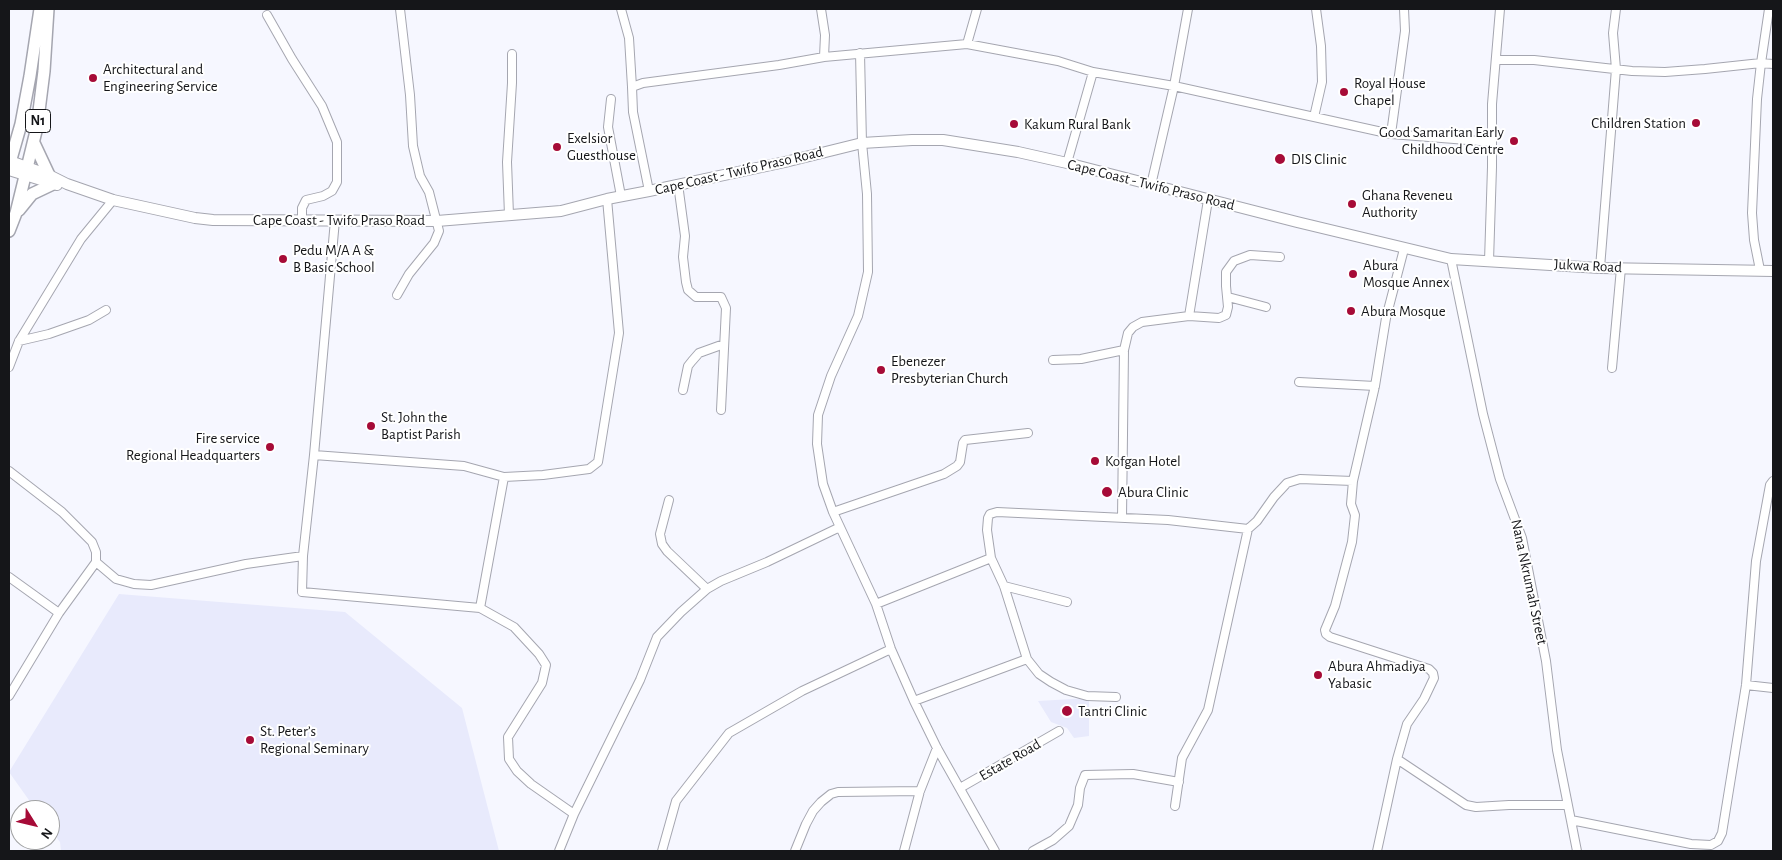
<!DOCTYPE html>
<meta charset="utf-8">
<style>
body{margin:0}
#map{position:relative;width:1782px;height:860px;overflow:hidden;background:#f6f7ff;font-family:"Alegreya Sans",sans-serif}
canvas{display:block}
.frame{position:absolute;inset:0;border:10px solid #151619;pointer-events:none}
.north{position:absolute;left:10px;top:800px;width:50px;height:50px;box-sizing:border-box;background:#fff;border:1px solid #a1a2a3;border-radius:50%;rotate:126deg;font-size:14px;font-weight:700;line-height:20px;text-align:center;color:#151619}
.north::after{content:'';display:block;margin:auto;width:18px;height:22px;background:#a60b37;clip-path:polygon(50% 0,100% 100%,50% 72%,0 100%)}
</style>
<div id="map">
<canvas width="1782" height="860"></canvas>
<div class="frame"></div>
<div class="north">N</div>
</div>
<script>
const c = document.querySelector('canvas').getContext('2d');
c.lineJoin = 'round';
function fillPath(path, color) {
  c.fillStyle = color;
  c.fill(path, 'evenodd');
}
function shape(rows) {
  const path = new Path2D();
  for (const r of rows) {
    path.moveTo(r[0], r[1]);
    for (let i = 2; i < r.length; i += 2) path.lineTo(r[i], r[i + 1]);
  }
  return path;
}
function stroke(path, color, width, dash) {
  c.strokeStyle = color;
  c.lineWidth = width;
  c.lineCap = dash ? 'butt' : 'round';
  c.setLineDash(dash || []);
  c.stroke(path);
}
function drawText(font, color, halo, rows, align = 'center') {
  c.font = font + ' "Alegreya Sans",sans-serif';
  c.lineWidth = 4;
  c.setLineDash([]);
  c.textBaseline = 'middle';
  c.strokeStyle = halo;
  c.fillStyle = color;
  for (const [text, x, y, turn = 0] of rows) {
    c.save();
    c.translate(x, y);
    c.rotate((+turn || 0) * Math.PI / 180);
    c.textAlign = isNaN(turn) ? turn : align;
    if (halo) c.strokeText(text, 0, 0);
    c.fillText(text, 0, 0);
    c.restore();
  }
}
fillPath(shape([
 [119,594,345,612,462,708,499,851,61,851,60,842,50,829,50,810,36,810,9,772],
 [1089,698,1089,736,1074,738,1067,728,1051,722,1038,701]
]), '#e8eafc');
const minor = shape([
 [621,9,629,38,632,87],
 [821,9,825,35,824,57,967,44,1058,61,1093,72,1067,163],
 [1188,9,1174,86,1391,134,1492,142],
 [267,15,292,59,322,106,337,142,337,182,332,191,323,196,306,200,302,208,302,221],
 [967,44,977,9],
 [860,53,862,143,867,194,868,272,858,316,831,376,818,415,817,444,823,484,833,512,876,604,891,649,914,701,937,748,995,851],
 [1496,60,1534,60,1632,71,1665,72,1705,69,1761,63,1769,9],
 [1093,72,1174,86,1151,185],
 [611,99,608,127,621,196],
 [1314,117,1322,82,1321,46,1316,9],
 [1391,134,1405,31,1404,9],
 [678,184,685,236,683,257,686,282,688,290,696,297,721,297,726,308,721,410],
 [649,191,633,112,632,87,643,83,779,65,824,57],
 [509,215,507,162,512,83,512,54],
 [335,220,314,455,303,556,302,592,480,608,514,627,539,654,546,665,542,683,508,737,509,759,517,771,531,784,574,814,640,680,657,637,681,612,707,589,721,581,767,562,840,527],
 [1451,259,1483,414,1500,479,1522,538,1546,661,1557,750,1577,851],
 [1489,261,1492,167,1492,104,1500,9],
 [1600,268,1616,69,1613,33,1616,9],
 [1760,270,1754,240,1752,213,1757,99,1761,63,1773,64],
 [397,295,409,274,434,243,439,231,429,192,420,176,413,146,410,95,400,9],
 [1228,297,1266,307],
 [1189,316,1219,318,1226,315,1228,307,1226,286,1226,272,1234,261,1250,255,1280,257],
 [19,341,49,334,89,320,106,310],
 [1053,360,1081,359,1124,350],
 [9,367,19,341,81,239,113,200],
 [1612,368,1621,268],
 [1299,382,1375,386],
 [683,390,688,366,692,361,699,353,724,344],
 [314,455,464,466,504,477,480,608],
 [9,471,62,512,92,542,96,552,96,562],
 [504,477,543,475,589,469,598,462,619,333,607,199],
 [669,500,660,534,662,544,667,551,707,589],
 [833,512,944,474,957,466,960,462,963,443,965,440,1028,433],
 [1122,518,1124,350,1128,333,1133,327,1142,322,1189,316,1208,200],
 [9,577,59,613],
 [1004,586,1067,602],
 [876,604,991,558],
 [1746,685,1773,688],
 [9,696,59,613,96,562,116,579,134,584,151,585,246,564,303,556],
 [1116,697,1087,696,1066,690,1051,682,1039,674,1027,659,1004,586,991,558,987,530,988,518,990,514,997,512,1168,520,1248,529,1257,521,1274,497,1287,483,1300,479,1353,481],
 [914,701,1027,659],
 [1397,759,1407,724,1424,699,1434,678,1433,673,1429,669,1330,637,1326,634,1325,630,1335,606,1352,542,1355,515,1351,504,1353,481,1375,386,1386,318,1404,249],
 [960,788,1059,731],
 [1175,806,1182,758,1208,710,1248,529],
 [1571,820,1691,844,1711,845,1718,841,1722,833,1746,685,1756,561,1770,485,1773,481],
 [559,851,574,814],
 [662,851,676,801,729,733,802,691,891,649],
 [795,851,806,824,813,811,821,802,831,794,838,792,920,791],
 [904,851,920,791,937,748],
 [1033,851,1053,840,1069,826,1078,805,1080,788,1085,775,1133,774,1179,782],
 [1377,851,1397,759,1466,805,1476,807,1509,805,1567,805]
]);
const major = shape([
 [10,161,49,175,67,184,113,200,195,218,213,220,437,221,561,211,607,199,649,191,785,162,862,143,912,140,943,140,1018,152,1067,163,1297,222,1451,259,1600,268,1773,271],
 [9,170,57,185]
]);
const highway = shape([
 [34,143,49,175],
 [9,166,21,124,30,76,40,9],
 [19,210,32,194,53,184],
 [9,231,16,213,37,127,44,71,48,9]
]);
stroke(minor, '#a5a6b0', 10);
stroke(major, '#a5a6b0', 12);
stroke(highway, '#a5a6b0', 14);
stroke(minor, '#fff', 8);
stroke(major, '#fff', 10);
stroke(highway, '#fff', 11);
for (const [x, y, r, color] of [
 [93,78,5,"#a60b37"],
 [1344,92,5,"#a60b37"],
 [1696,123,5,"#a60b37"],
 [1014,124,5,"#a60b37"],
 [1514,141,5,"#a60b37"],
 [557,147,5,"#a60b37"],
 [1280,159,6,"#a60b37"],
 [1352,204,5,"#a60b37"],
 [283,259,5,"#a60b37"],
 [1353,274,5,"#a60b37"],
 [1351,311,5,"#a60b37"],
 [881,370,5,"#a60b37"],
 [371,426,5,"#a60b37"],
 [270,447,5,"#a60b37"],
 [1095,461,5,"#a60b37"],
 [1107,492,6,"#a60b37"],
 [1318,675,5,"#a60b37"],
 [1067,711,6,"#a60b37"],
 [250,740,5,"#a60b37"]
]) {
  const dot = new Path2D();
  dot.arc(x, y, r, 0, 2 * Math.PI);
  c.fillStyle = color;
  c.fill(dot);
  stroke(dot, '#fff', 2);
}
for (const [x, y, w] of [
 [38,121,25]
]) {
  const box = new Path2D();
  box.roundRect(x - w / 2, y - 11.5, w, 23, 4);
  c.fillStyle = '#fff';
  c.fill(box);
  stroke(box, '#151619', 1);
}
drawText('bold 14px', '#151619', null, [
 ["N1",38,121]
]);
drawText('15px', '#151619', '#fff', [
 ["Architectural and",103,69],
 ["Engineering Service",103,86],
 ["Royal House",1354,83],
 ["Chapel",1354,100],
 ["Children Station",1686,123,"right"],
 ["Kakum Rural Bank",1024,124],
 ["Good Samaritan Early",1504,132,"right"],
 ["Childhood Centre",1504,149,"right"],
 ["Exelsior",567,138],
 ["Guesthouse",567,155],
 ["DIS Clinic",1291,159],
 ["Ghana Reveneu",1362,195],
 ["Authority",1362,212],
 ["Pedu M/A A &",293,250],
 ["B Basic School",293,267],
 ["Abura",1363,265],
 ["Mosque Annex",1363,282],
 ["Abura Mosque",1361,311],
 ["Ebenezer",891,361],
 ["Presbyterian Church",891,378],
 ["St. John the",381,417],
 ["Baptist Parish",381,434],
 ["Fire service",260,438,"right"],
 ["Regional Headquarters",260,455,"right"],
 ["Kofgan Hotel",1105,461],
 ["Abura Clinic",1118,492],
 ["Abura Ahmadiya",1328,666],
 ["Yabasic",1328,683],
 ["Tantri Clinic",1078,711],
 ["St. Peter’s",260,731],
 ["Regional Seminary",260,748]
], 'left');
drawText('15px', '#151619', '#fff', [
 ["Cape Coast - Twifo Praso Road",739,171,-13],
 ["Cape Coast - Twifo Praso Road",1151,185,14],
 ["Cape Coast - Twifo Praso Road",339,220],
 ["Jukwa Road",1588,266,3],
 ["Nana Nkrumah Street",1529,582,78],
 ["Estate Road",1010,760,-30]
]);
</script>
